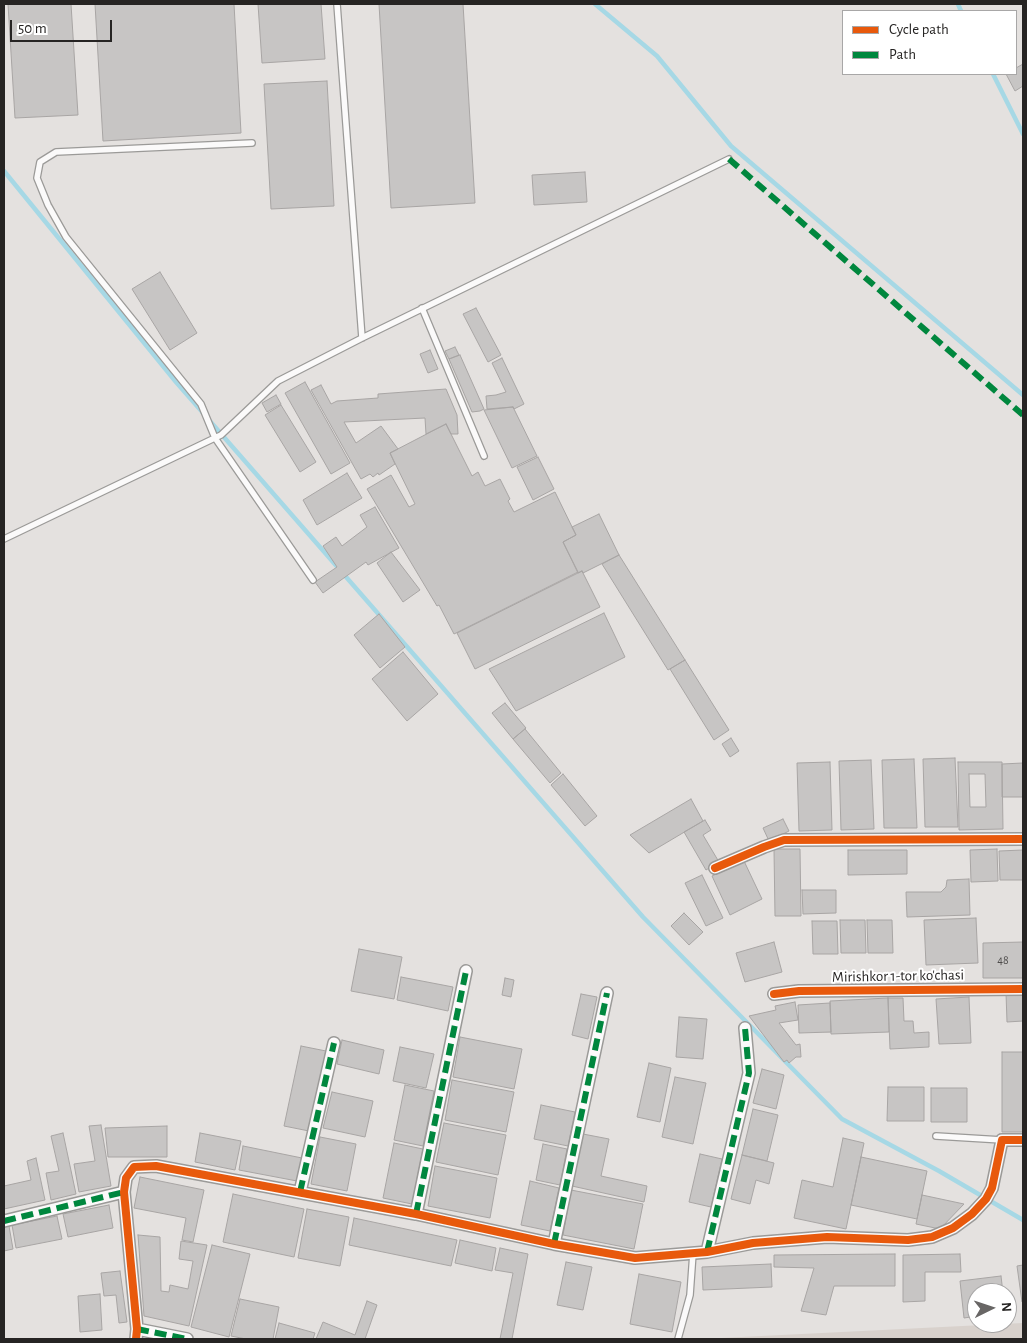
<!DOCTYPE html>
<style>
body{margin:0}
#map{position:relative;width:1027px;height:1343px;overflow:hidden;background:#e4e1df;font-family:"Alegreya Sans",sans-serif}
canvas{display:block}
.frame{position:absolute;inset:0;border:5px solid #262423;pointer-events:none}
.legend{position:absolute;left:842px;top:10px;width:175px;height:65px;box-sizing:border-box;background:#fff;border:1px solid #a8a7a7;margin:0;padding:6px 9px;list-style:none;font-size:15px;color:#262423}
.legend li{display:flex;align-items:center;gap:10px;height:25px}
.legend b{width:25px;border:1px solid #a8a7a7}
.north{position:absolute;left:967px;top:1283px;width:50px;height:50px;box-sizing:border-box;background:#fff;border:1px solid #a8a7a7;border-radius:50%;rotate:86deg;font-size:14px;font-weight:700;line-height:20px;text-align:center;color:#262423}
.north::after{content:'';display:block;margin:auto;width:18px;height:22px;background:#686665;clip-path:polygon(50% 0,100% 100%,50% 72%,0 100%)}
.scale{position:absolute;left:10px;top:20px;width:102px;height:22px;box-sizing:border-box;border:2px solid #262423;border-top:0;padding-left:6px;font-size:15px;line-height:18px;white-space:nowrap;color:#262423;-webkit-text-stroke:4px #fff;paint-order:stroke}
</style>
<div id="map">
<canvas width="1027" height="1343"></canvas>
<div class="frame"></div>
<ul class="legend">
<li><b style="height:6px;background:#e8590c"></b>Cycle path</li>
<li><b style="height:6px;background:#00873e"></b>Path</li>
</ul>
<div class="north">N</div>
<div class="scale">50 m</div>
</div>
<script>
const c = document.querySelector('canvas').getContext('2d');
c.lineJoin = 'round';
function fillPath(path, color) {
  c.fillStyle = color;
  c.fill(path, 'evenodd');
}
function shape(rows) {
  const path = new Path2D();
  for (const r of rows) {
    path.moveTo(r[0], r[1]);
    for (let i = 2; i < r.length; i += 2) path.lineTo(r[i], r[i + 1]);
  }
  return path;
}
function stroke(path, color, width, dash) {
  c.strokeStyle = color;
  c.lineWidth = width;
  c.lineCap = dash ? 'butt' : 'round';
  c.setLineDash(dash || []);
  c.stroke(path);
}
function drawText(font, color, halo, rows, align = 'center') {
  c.font = font + ' "Alegreya Sans",sans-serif';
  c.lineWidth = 4;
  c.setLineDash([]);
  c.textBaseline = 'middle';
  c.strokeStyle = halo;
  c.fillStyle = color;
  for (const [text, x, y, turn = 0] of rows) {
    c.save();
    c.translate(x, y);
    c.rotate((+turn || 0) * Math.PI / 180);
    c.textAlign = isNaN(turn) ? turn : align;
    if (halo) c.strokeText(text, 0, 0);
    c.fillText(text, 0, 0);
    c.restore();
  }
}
fillPath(shape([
 [1023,1323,1023,1339,701,1339]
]), '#d8d1cc');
stroke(shape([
 [595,4,657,56,731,146,1023,395],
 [958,4,961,11],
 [993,74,1023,134],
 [4,171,176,382,204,414],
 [209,420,643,917,842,1119,939,1171,1023,1220]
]), '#a6d8e5', 4.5);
const building = shape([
 [8,4,71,4,78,115,15,118,8,4],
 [95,4,234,4,241,133,103,141,95,4],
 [258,4,321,4,325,59,262,63,258,4],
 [379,4,463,4,475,203,391,208,379,4],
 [1023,64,1023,86,1015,91,1006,74,1016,74,1016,68,1023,64],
 [327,81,334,206,271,209,264,84,327,81],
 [585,172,587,202,534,205,532,175,585,172],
 [160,272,197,333,170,350,132,289,160,272],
 [476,308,501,355,488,362,463,314,476,308],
 [455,347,459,355,449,359,445,351,455,347],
 [430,350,438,369,428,373,420,354,430,350],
 [460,355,484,409,480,411,472,412,449,359,460,355],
 [502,358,524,404,514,409,513,407,487,409,486,396,496,395,506,392,492,363,502,358],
 [305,382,350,463,331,474,285,393,305,382],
 [321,385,331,404,337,401,378,398,378,394,446,389,457,415,458,434,451,434,446,424,426,434,425,418,344,422,356,443,381,426,398,449,390,453,395,464,379,475,378,473,373,477,370,474,361,479,311,390,321,385],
 [276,395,281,404,267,412,262,403,276,395],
 [281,405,316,462,300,472,265,415,281,405],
 [513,407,537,456,512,468,484,410,513,407],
 [446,424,472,476,478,472,485,486,500,479,510,499,508,501,514,512,555,492,576,535,563,542,578,572,454,634,439,605,437,606,367,489,391,475,409,507,415,504,390,453,446,424],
 [538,457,554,489,533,500,517,467,538,457],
 [347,473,362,498,317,525,303,500,347,473],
 [375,507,399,548,368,565,366,562,323,593,315,582,337,567,323,546,336,537,342,546,367,527,360,515,375,507],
 [599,514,619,555,583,573,582,571,578,573,563,542,576,535,572,527,599,514],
 [391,552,420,590,403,602,377,563,391,552],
 [619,555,685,660,668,670,602,564,619,555],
 [582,571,600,607,475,669,457,633,582,571],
 [604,613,625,657,516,711,489,669,604,613],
 [379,614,405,647,380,668,354,635,379,614],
 [403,652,438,694,407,721,372,679,403,652],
 [685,660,729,730,714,740,670,669,685,660],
 [505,703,526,728,513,739,492,713,505,703],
 [525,729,561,773,550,783,513,739,525,729],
 [731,738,739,751,730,757,722,744,731,738],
 [955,758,958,827,925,827,923,759,955,758],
 [914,759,917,828,884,828,882,760,914,759],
 [871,760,874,829,841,830,839,761,871,760],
 [830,762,832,830,799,831,797,763,830,762],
 [958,762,1002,762,1003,829,959,830,958,762],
 [969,774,985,774,986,807,970,807,969,774],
 [1023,763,1023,797,1002,797,1002,764,1023,763],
 [563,774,597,816,585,826,551,785,563,774],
 [691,799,703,821,649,853,630,835,691,799],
 [783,819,789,831,769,841,763,828,783,819],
 [705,820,711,830,703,835,719,862,706,870,684,832,705,820],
 [774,849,800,849,801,916,775,916,774,849],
 [997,849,998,881,971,882,970,850,997,849],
 [848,850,907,850,907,874,848,875,848,850],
 [1023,850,1023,880,1000,880,999,851,1023,850],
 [744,861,762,899,730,915,712,876,744,861],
 [702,875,723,918,706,926,685,883,702,875],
 [969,879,970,915,907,917,906,892,941,892,946,887,947,880,969,879],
 [802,890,836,890,836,913,803,914,802,890],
 [684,913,703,932,689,945,671,926,684,913],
 [976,918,978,963,926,965,924,920,976,918],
 [840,920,865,920,866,953,841,953,840,920],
 [867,920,892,920,893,953,868,953,867,920],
 [812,921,837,921,838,954,813,954,812,921],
 [774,942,782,972,745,982,736,953,774,942],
 [1023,942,1023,978,983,978,983,943,1023,942],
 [359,949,402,957,394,999,351,991,359,949],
 [401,977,453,987,448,1011,397,1000,401,977],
 [505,978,514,980,511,997,502,995,505,978],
 [1023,992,1023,1021,1007,1022,1006,993,1023,992],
 [581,994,597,997,588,1039,572,1035,581,994],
 [969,997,971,1043,939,1044,936,999,969,997],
 [888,998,889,1032,831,1034,830,1001,888,998],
 [888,998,903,998,904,1021,913,1021,914,1033,929,1032,929,1047,890,1049,888,998],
 [795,1002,798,1020,779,1023,796,1045,800,1044,801,1057,796,1057,789,1063,787,1060,784,1062,749,1016,776,1010,775,1006,795,1002],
 [830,1003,831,1032,799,1033,798,1005,830,1003],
 [679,1017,707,1019,703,1059,676,1057,679,1017],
 [460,1037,522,1049,514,1089,453,1077,460,1037],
 [342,1040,384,1050,379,1074,337,1064,342,1040],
 [301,1046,326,1051,309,1131,284,1126,301,1046],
 [400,1047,434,1054,426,1088,393,1081,400,1047],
 [1002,1052,1023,1052,1023,1132,1002,1132,1002,1052],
 [649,1063,671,1068,660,1122,637,1117,649,1063],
 [762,1069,784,1075,776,1109,753,1103,762,1069],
 [675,1077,706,1083,693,1144,662,1137,675,1077],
 [452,1080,514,1092,506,1132,445,1120,452,1080],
 [405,1085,434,1091,423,1146,394,1140,405,1085],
 [888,1087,924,1087,924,1121,887,1121,888,1087],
 [931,1088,967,1088,967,1122,931,1122,931,1088],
 [332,1092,373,1101,365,1137,323,1128,332,1092],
 [541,1105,575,1112,568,1146,534,1139,541,1105],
 [753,1109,778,1115,767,1161,742,1155,753,1109],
 [444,1123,506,1135,498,1175,436,1162,444,1123],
 [101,1125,111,1186,79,1192,74,1164,95,1161,89,1126,101,1125],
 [167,1126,167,1157,108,1157,105,1128,167,1126],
 [63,1133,76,1194,51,1200,46,1173,59,1171,51,1136,63,1133],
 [200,1133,241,1141,235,1170,195,1162,200,1133],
 [583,1134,609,1139,601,1176,647,1186,644,1202,572,1186,583,1134],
 [320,1137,356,1144,347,1191,311,1184,320,1137],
 [843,1138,864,1143,846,1229,794,1218,802,1180,833,1187,843,1138],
 [394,1143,423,1149,412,1204,383,1198,394,1143],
 [543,1144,567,1149,560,1185,536,1180,543,1144],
 [243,1146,302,1158,297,1181,239,1170,243,1146],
 [700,1154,722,1159,711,1207,689,1202,700,1154],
 [742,1155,774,1163,769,1184,756,1180,750,1204,731,1199,742,1155],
 [861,1157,927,1171,917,1219,851,1205,861,1157],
 [36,1158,45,1200,4,1209,4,1186,31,1180,27,1161,36,1158],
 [435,1166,497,1178,490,1218,428,1206,435,1166],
 [140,1177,204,1190,193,1242,182,1240,186,1218,134,1208,140,1177],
 [530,1181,559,1188,550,1231,521,1225,530,1181],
 [571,1190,643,1204,634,1249,563,1235,571,1190],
 [233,1194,304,1209,294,1257,223,1242,233,1194],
 [922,1195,964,1204,940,1229,916,1224,922,1195],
 [109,1205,113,1228,68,1237,63,1214,109,1205],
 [307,1209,349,1217,340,1266,298,1258,307,1209],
 [57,1216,62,1239,16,1248,12,1225,57,1216],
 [354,1218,457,1240,451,1266,349,1245,354,1218],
 [9,1226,13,1249,4,1251,4,1227,9,1226],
 [138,1235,160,1237,161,1291,169,1292,170,1285,188,1289,193,1261,179,1259,181,1241,207,1245,189,1326,144,1316,138,1235],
 [460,1240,496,1248,492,1271,455,1263,460,1240],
 [212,1245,250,1254,229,1337,191,1327,212,1245],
 [500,1248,528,1254,512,1339,500,1339,513,1273,495,1270,500,1248],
 [895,1254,895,1286,834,1286,826,1315,801,1311,814,1268,774,1267,774,1255,895,1254],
 [960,1254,961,1272,925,1272,925,1301,903,1302,903,1255,960,1254],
 [566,1262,592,1267,583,1310,557,1305,566,1262],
 [771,1264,772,1287,703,1290,702,1267,771,1264],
 [1023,1265,1023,1302,1022,1302,1017,1266,1023,1265],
 [120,1271,127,1322,119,1323,116,1295,104,1296,101,1273,120,1271],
 [639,1274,681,1282,672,1332,630,1324,639,1274],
 [1001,1276,1003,1293,977,1293,977,1316,964,1318,960,1281,1001,1276],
 [100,1294,102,1330,80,1332,78,1296,100,1294],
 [240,1299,279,1307,273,1339,246,1339,231,1336,240,1299],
 [367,1301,377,1305,365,1339,316,1339,323,1322,355,1335,367,1301],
 [279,1323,315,1333,313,1339,275,1339,279,1323]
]);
fillPath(building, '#c7c5c4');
stroke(building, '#a8a5a4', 1);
const lane = shape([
 [337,4,362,338],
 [252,143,56,152,40,162,37,178,48,205,66,237,201,404,215,438,313,580],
 [422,308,484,456],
 [4,539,221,435,278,381,362,338,729,159],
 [936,1136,1002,1140],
 [678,1339,690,1295,693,1253]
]);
const street = shape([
 [715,868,764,847,784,840,1023,839],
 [774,994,799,991,1023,989],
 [300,1192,334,1043],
 [416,1214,466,971],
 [4,1221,124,1192],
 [554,1244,607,993],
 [707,1252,749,1073,745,1028],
 [137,1329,187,1339],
 [136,1339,137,1329,124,1192,126,1178,134,1167,156,1166,416,1214,554,1244,635,1258,707,1252,753,1243,827,1237,908,1240,932,1237,953,1228,972,1214,986,1199,992,1188,1002,1140,1023,1140]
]);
stroke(lane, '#9b9a98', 8);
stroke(street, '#9b9a98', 14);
stroke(lane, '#fbfafa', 5.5);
stroke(street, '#fbfafa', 11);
stroke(shape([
 [729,159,1023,415],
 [300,1192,334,1043],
 [416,1214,466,971],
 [4,1221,124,1192],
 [554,1244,607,993],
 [707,1252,749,1073,745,1028],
 [137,1329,187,1339]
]), '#00873e', 6, [12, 6]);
stroke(shape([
 [715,868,764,847,784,840,1023,839],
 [774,994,799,991,1023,989],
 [136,1339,137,1329,124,1192,126,1178,134,1167,156,1166,416,1214,554,1244,635,1258,707,1252,753,1243,827,1237,908,1240,932,1237,953,1228,972,1214,986,1199,992,1188,1002,1140,1023,1140]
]), '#e8590c', 8);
drawText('12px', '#4e4c4b', null, [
 ["48",1003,960]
]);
drawText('15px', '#262423', '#fff', [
 ["Mirishkor 1-tor ko'chasi",898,976,-1]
]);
</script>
